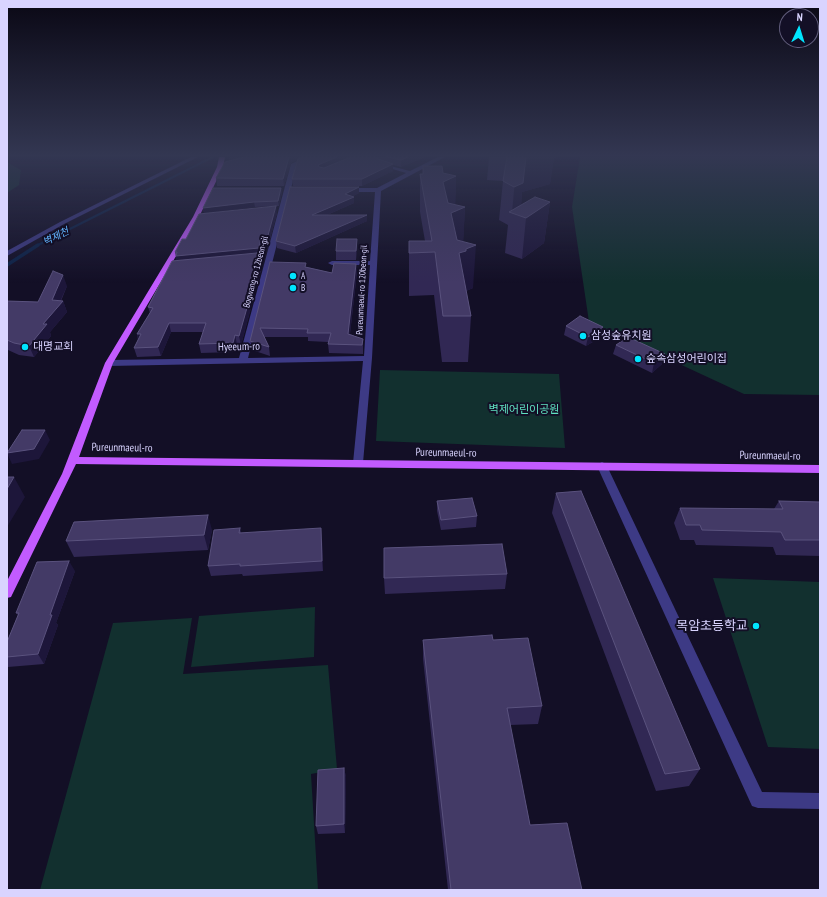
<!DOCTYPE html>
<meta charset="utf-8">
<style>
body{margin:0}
#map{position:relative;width:827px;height:897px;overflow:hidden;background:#130f26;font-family:"PT Sans Narrow",sans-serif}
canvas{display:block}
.frame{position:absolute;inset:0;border:8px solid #d9d4ff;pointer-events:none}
.north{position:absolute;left:779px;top:8px;width:40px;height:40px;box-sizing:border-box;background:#130f26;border:1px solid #625e7d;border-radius:50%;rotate:4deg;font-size:11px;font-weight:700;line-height:16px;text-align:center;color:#d9d4ff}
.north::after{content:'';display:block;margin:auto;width:14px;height:18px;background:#00e5ff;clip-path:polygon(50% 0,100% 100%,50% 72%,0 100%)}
</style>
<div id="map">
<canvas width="827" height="897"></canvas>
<div class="frame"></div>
<div class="north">N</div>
</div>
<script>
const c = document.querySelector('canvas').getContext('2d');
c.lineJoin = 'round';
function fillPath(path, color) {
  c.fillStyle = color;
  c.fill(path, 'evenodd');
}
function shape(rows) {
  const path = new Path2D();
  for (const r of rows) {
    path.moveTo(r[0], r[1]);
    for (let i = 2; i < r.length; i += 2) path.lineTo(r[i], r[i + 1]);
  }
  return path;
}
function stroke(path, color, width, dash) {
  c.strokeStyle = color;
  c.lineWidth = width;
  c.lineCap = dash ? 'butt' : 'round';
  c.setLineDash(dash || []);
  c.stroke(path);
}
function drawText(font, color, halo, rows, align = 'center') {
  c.font = font + ' "PT Sans Narrow","Noto Sans KR",sans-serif';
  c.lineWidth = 4;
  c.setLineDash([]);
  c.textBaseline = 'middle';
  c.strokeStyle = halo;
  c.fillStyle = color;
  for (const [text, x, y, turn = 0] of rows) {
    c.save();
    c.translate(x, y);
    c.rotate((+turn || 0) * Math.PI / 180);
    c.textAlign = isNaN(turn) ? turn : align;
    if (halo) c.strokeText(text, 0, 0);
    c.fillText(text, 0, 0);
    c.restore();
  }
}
fillPath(shape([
 [580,157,820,157,820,395,744,394,589,322,572,207],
 [7,162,21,170,19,185,7,193],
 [380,370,559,374,565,448,376,441],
 [713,578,820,582,820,749,768,747],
 [315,607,314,657,191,667,199,616],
 [192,618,183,674,328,665,337,769,311,774,318,890,40,890,113,623]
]), '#12302f');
stroke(shape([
 [36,246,213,157]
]), '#0c2248', 2.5);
stroke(shape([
 [7,265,38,245]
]), '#0c2248', 3.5);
fillPath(shape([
 [191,157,198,157,64,224,7,256,7,251,60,222,191,157],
 [306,157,314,157,297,165,248,358,364,356,370,265,332,265,328,263,332,261,370,261,375,192,346,192,343,190,346,188,377,188,406,173,379,165,379,163,410,171,438,157,445,157,381,191,372,358,363,463,358,467,353,463,363,361,109,366,105,363,109,360,239,358,291,164,306,157],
 [602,462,606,464,607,466,762,792,820,793,820,809,758,808,752,806,597,466,598,464,602,462]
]), '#3d3a85');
fillPath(shape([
 [219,157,225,157,223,167,199,217,113,363,79,457,820,465,820,473,76,464,11,597,7,598,7,581,62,474,105,363,193,217,217,167,219,157]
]), '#c25bff');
fillPath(shape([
 [229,157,425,157,401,167,393,165,393,171,362,186,293,186,292,179,297,159,291,163,284,186,217,186,216,178,229,161],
 [489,157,557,157,554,158,550,184,522,192,521,205,550,202,544,243,522,259,505,253,508,225,499,220,503,181,487,180],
 [420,174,456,176,455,205,465,207,463,241,473,288,466,291,471,316,468,362,442,362,434,295,409,296,409,241,425,241,420,212],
 [290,187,359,193,353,196,354,203,327,215,367,221,296,253,277,248,276,241],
 [282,192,279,206,255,207,204,213,203,208],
 [277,213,268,246,262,244,260,254,258,254,259,262,260,262,261,270,241,345,237,344,234,352,201,353,199,344,203,332,171,332,161,356,137,357,134,348,138,340,137,334,150,313,148,307,177,261,175,252,186,239],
 [357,239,357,248,356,260,336,260,336,251],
 [307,267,332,273,357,272,350,334,363,339,363,354,329,353,328,344,328,342,308,341,308,337,264,337,269,347,270,356,252,350,250,341],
 [67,286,61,301,63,301,67,312,50,332,51,336,34,357,19,355,8,350,7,347,7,301,38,302],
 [566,326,601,337,586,346,564,335],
 [616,345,662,364,652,373,613,354],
 [556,493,700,769,689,786,656,791,552,513],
 [437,501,477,516,476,527,441,530,437,511],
 [779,501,820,502,820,556,776,555,773,547,696,545,694,540,680,540,674,523,680,508,774,509],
 [240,528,241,533,322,539,323,571,243,576,242,574,211,576,208,566],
 [212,530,208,550,74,557,66,541],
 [75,571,56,623,58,625,44,664,8,667,7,665,7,642,18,615,16,613],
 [507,574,505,589,385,594,384,578],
 [423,640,493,640,542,706,538,724,510,725,530,825,582,890,448,890,423,659],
 [344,768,346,777,345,833,318,834,316,826]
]), '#312854');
fillPath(shape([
 [229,157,251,157,229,162],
 [289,157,303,157,291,163,284,186,283,179],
 [337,157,352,157,319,173,318,165],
 [408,157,425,157,401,167,401,160],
 [517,157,557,157,554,158,550,184,522,192,520,216,512,213],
 [393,164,393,171,362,186,362,179],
 [456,176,455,212,465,207,463,248,442,221,443,182],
 [359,187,359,193,346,200,345,194],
 [281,188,282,192,279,206,278,201],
 [354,197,354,203,313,221,312,215],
 [254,202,255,207,204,213,203,208],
 [550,202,544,243,522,259,526,218],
 [276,206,277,213,268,246,267,239],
 [367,215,367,221,296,253,295,246],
 [261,238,262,244,260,254,258,254,259,261,257,270,177,262,176,256],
 [357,239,357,248,356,260,356,251],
 [476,245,473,288,464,292,459,253],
 [260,262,261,270,241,345,239,336],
 [356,264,357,272,349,342,348,334],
 [63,275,67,286,58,306,63,301,67,312,50,332,51,336,34,357,29,346,43,324],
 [169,323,171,332,161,356,158,347],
 [603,327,601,337,586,346,588,337],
 [137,334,141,334,139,343],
 [235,335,237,344,234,352,233,343],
 [665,354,662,364,652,373,654,363],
 [45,430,50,440,39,459,12,464,7,453],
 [14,477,25,497,7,527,7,489],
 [208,515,212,530,208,550,204,535],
 [321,528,322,539,323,571,322,561],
 [69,561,75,571,56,623,58,625,44,664,38,654,50,615],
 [344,768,346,777,345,833,344,824]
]), '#1d163a');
const building = shape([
 [244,157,289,157,283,179,216,178,225,162,244,157],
 [302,157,337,157,318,165,319,167,324,168,351,157,378,157,378,159,393,164,362,179,292,179,298,159,302,157],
 [387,157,408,157,401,160,387,157],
 [507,157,526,157,523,183,514,187,503,181,507,157],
 [423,166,442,166,443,173,456,176,443,182,448,203,465,207,451,213,457,240,476,245,466,249,466,251,459,253,471,316,443,316,435,252,409,253,409,241,432,241,420,174,423,174,423,166],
 [290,187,359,187,345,194,354,197,312,215,367,215,295,246,276,241,290,187],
 [213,188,281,188,278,201,254,202,203,208,213,188],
 [535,197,550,202,526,218,509,212,535,197],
 [276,206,267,239,261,238,259,248,176,256,177,252,175,252,182,239,186,239,199,214,276,206],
 [337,239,357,239,356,251,336,251,337,239],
 [257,253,256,262,260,262,239,336,235,335,233,343,199,344,206,323,169,323,158,347,134,348,141,334,137,334,153,308,148,307,172,261,257,253],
 [270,262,306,263,305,267,332,273,334,263,356,264,348,334,363,339,362,345,328,344,331,333,307,333,308,329,260,328,269,347,250,341,270,262],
 [53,271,63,275,52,300,63,301,43,324,47,324,29,346,14,343,7,340,7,301,38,302,53,271],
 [580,316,603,327,588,337,566,326,580,316],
 [628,337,665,354,654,363,616,345,628,337],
 [22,430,45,430,34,449,7,453,22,430],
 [7,477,14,477,7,489,7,477],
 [581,491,700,769,665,774,556,493,581,491],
 [472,498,477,516,441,520,437,501,472,498],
 [779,501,820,502,820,540,785,540,781,532,702,530,700,525,686,525,680,508,783,509,779,501],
 [208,515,204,535,66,541,74,522,208,515],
 [240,528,239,533,321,528,322,561,240,566,240,564,208,566,214,530,240,528],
 [502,544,507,574,384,578,384,548,502,544],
 [69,561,50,615,52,615,38,654,7,657,7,642,19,613,16,613,37,562,69,561],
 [492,635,493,640,528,638,542,706,507,708,530,825,567,823,582,890,451,890,423,640,492,635],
 [344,768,344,824,316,826,318,770,344,768]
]);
fillPath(building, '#433a66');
stroke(building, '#5a527e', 1);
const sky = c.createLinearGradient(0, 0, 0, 283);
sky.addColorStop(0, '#0a0815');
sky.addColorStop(0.55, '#333752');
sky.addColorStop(1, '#33375200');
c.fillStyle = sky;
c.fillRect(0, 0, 827, 283);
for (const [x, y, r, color] of [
 [293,276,4,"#00e5ff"],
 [293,288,4,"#00e5ff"],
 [583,336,4,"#00e5ff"],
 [25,347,4,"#00e5ff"],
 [638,359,4,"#00e5ff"],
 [756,626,4,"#00e5ff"]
]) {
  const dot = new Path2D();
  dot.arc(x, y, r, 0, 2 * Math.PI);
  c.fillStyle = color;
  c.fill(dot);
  stroke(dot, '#130f26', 1.5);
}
drawText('9px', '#d9d4ff', '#130f26', [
 ["Bogwang-ro 12beon-gil",256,272,-75],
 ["Pureunmaeul-ro 120beon-gil",362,290,-87]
]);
drawText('9px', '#d9d4ff', '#130f26', [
 ["A",301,276],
 ["B",301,288]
], 'left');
drawText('italic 10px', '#62b6ff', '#130f26', [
 ["벽제천",56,237,-27]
]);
drawText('11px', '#d9d4ff', '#130f26', [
 ["삼성숲유치원",591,336],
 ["대명교회",33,347],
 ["숲속삼성어린이집",646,359]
], 'left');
drawText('11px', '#d9d4ff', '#130f26', [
 ["Hyeeum-ro",239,347,-1],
 ["Pureunmaeul-ro",122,448,1],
 ["Pureunmaeul-ro",446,453,1],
 ["Pureunmaeul-ro",770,456,1]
]);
drawText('11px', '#5fe0c0', '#130f26', [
 ["벽제어린이공원",524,410]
]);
drawText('13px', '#d9d4ff', '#130f26', [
 ["목암초등학교",748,626]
], 'right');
</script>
